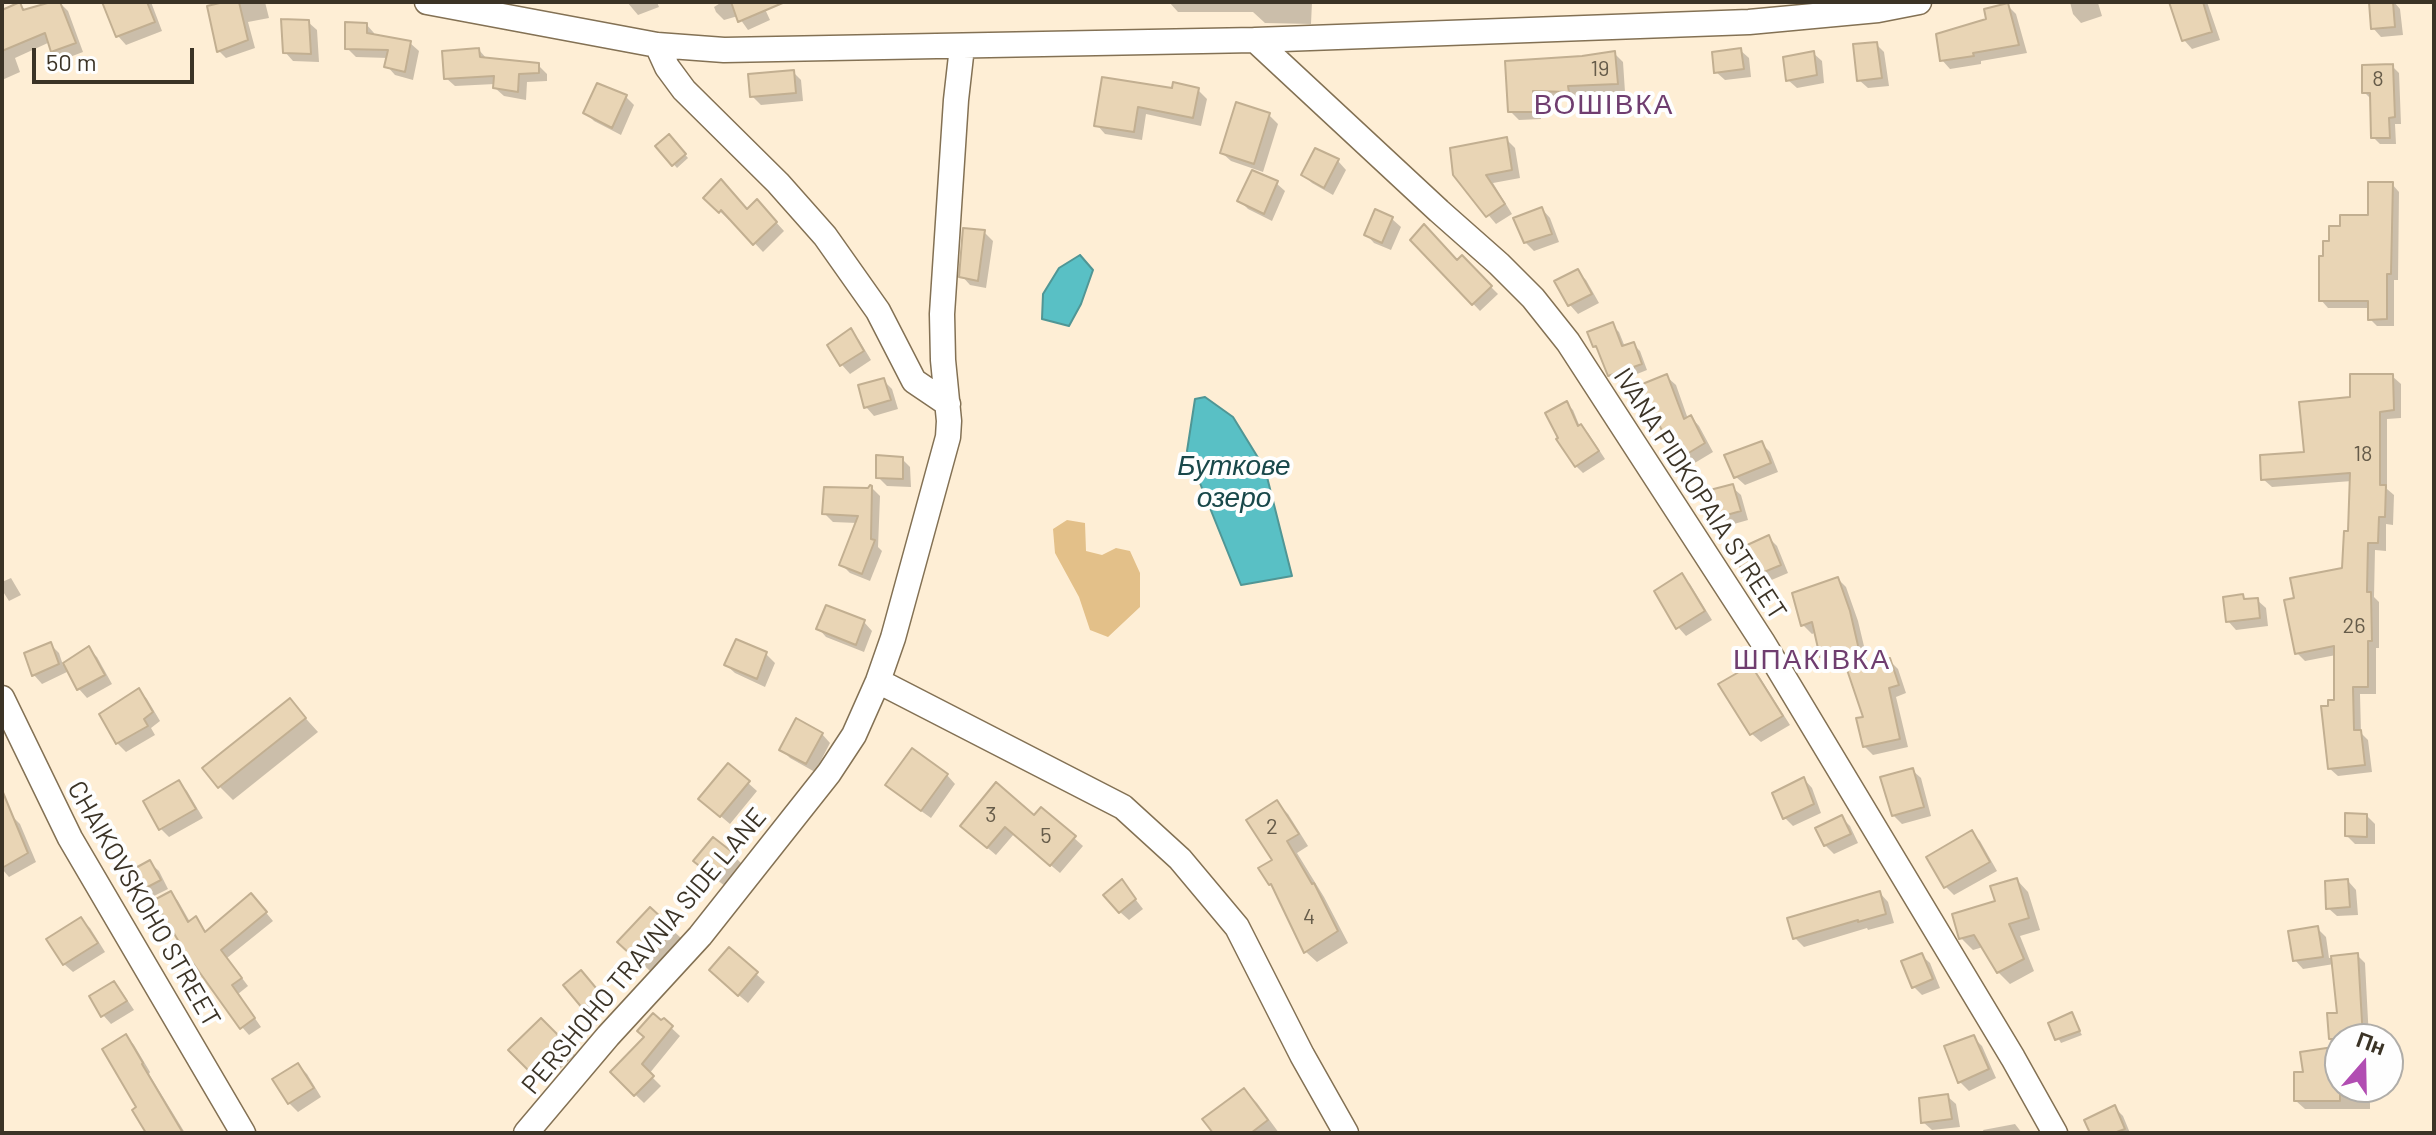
<!DOCTYPE html>
<meta charset="utf-8">
<style>
body{margin:0}
#map{position:relative;width:2436px;height:1135px;overflow:hidden;background:#feeed5;font-family:Barlow,sans-serif}
canvas{display:block}
.frame{position:absolute;inset:0;border:4px solid #3b3326;pointer-events:none}
.north{position:absolute;left:2324px;top:1023px;width:80px;height:80px;box-sizing:border-box;background:#fefefe;border:2px solid #b0ada8;border-radius:50%;rotate:20deg;font-size:22px;font-weight:700;line-height:32px;text-align:center;color:#3b3326}
.north::after{content:'';display:block;margin:auto;width:28px;height:36px;background:#b14db2;clip-path:polygon(50% 0,100% 100%,50% 72%,0 100%)}
.scale{position:absolute;left:32px;top:48px;width:162px;height:36px;box-sizing:border-box;border:4px solid #3b3326;border-top:0;padding-left:10px;font-size:24px;line-height:28px;white-space:nowrap;color:#3b3326;-webkit-text-stroke:6px #fefefe;paint-order:stroke}
</style>
<div id="map">
<canvas width="2436" height="1135"></canvas>
<div class="frame"></div>
<div class="north">Пн</div>
<div class="scale">50 m</div>
</div>
<script>
const c = document.querySelector('canvas').getContext('2d');
c.lineJoin = 'round';
function fillPath(path, color) {
  c.fillStyle = color;
  c.fill(path, 'evenodd');
}
function shape(rows) {
  const path = new Path2D();
  for (const r of rows) {
    path.moveTo(r[0], r[1]);
    for (let i = 2; i < r.length; i += 2) path.lineTo(r[i], r[i + 1]);
  }
  return path;
}
function stroke(path, color, width, dash) {
  c.strokeStyle = color;
  c.lineWidth = width;
  c.lineCap = dash ? 'butt' : 'round';
  c.setLineDash(dash || []);
  c.stroke(path);
}
function drawText(font, color, halo, rows, align = 'center') {
  c.font = font + ' Barlow,sans-serif';
  c.lineWidth = 8;
  c.setLineDash([]);
  c.textBaseline = 'middle';
  c.strokeStyle = halo;
  c.fillStyle = color;
  for (const [text, x, y, turn = 0] of rows) {
    c.save();
    c.translate(x, y);
    c.rotate((+turn || 0) * Math.PI / 180);
    c.textAlign = isNaN(turn) ? turn : align;
    if (halo) c.strokeText(text, 0, 0);
    c.fillText(text, 0, 0);
    c.restore();
  }
}
fillPath(shape([
 [1067,520,1085,523,1086,551,1102,555,1116,548,1130,551,1140,573,1140,607,1108,637,1090,630,1079,597,1055,553,1053,529]
]), '#e3c089');
const water = shape([
 [1080,255,1093,270,1081,304,1069,326,1042,319,1043,294,1059,268,1080,255],
 [1205,397,1233,417,1265,469,1292,576,1241,585,1187,451,1195,399,1205,397]
]);
fillPath(water, '#59c0c5');
stroke(water, '#509695', 2);
fillPath(shape([
 [59,2,68,11,83,52,62,60,53,51,50,42,15,58,20,72,2,80,2,12,20,4,26,11],
 [104,2,151,2,162,31,126,45,118,36],
 [233,2,265,2,269,18,248,22,255,48,226,58,219,51],
 [627,2,657,2,659,7,638,15],
 [722,2,781,2,764,7,770,20,748,30,738,16,724,20,716,12,714,7],
 [1011,2,1059,2,1059,4,1013,4],
 [1169,2,1312,2,1311,24,1265,23,1253,12,1178,12],
 [2070,2,2102,2,2098,3,2102,16,2081,23,2073,14],
 [2175,2,2207,2,2220,40,2192,49,2184,40],
 [2371,2,2394,2,2400,9,2403,35,2381,37,2373,28],
 [2008,6,2016,14,2027,53,1981,61,1981,64,1950,69,1942,60],
 [308,22,317,30,319,62,293,61,285,52],
 [366,24,374,33,374,36,410,43,419,51,413,80,395,75,387,66,388,58,356,57,347,48],
 [1876,44,1884,52,1889,86,1868,88,1859,80],
 [479,50,487,59,538,65,547,74,547,81,527,82,526,100,504,96,495,88,495,84,455,86,446,78],
 [1740,50,1749,58,1751,77,1725,80,1716,72],
 [1614,53,1623,62,1625,92,1576,93,1576,100,1540,99,1541,119,1519,120,1510,111,1507,63,1582,58],
 [1813,53,1822,61,1824,83,1797,88,1788,80],
 [2392,66,2399,73,2401,124,2395,124,2396,144,2380,144,2373,137,2372,100,2364,92],
 [793,72,801,80,803,101,761,105,752,96],
 [1174,90,1198,90,1207,99,1201,126,1146,114,1142,140,1105,134,1097,125],
 [626,97,634,105,621,135,594,121,586,113],
 [1237,105,1269,115,1278,124,1263,172,1231,161,1222,153],
 [669,137,688,158,677,168,658,146],
 [1507,140,1515,148,1520,178,1493,183,1512,214,1496,224,1455,175],
 [1338,161,1346,170,1333,195,1312,183,1303,175],
 [1276,183,1285,191,1272,221,1248,209,1240,201],
 [2392,184,2399,192,2398,280,2394,280,2394,326,2377,326,2370,319,2370,308,2328,308,2321,300,2325,258,2331,243,2342,228,2370,217],
 [706,198,747,211,766,211,784,231,763,252,731,218,729,220],
 [1542,209,1550,218,1559,242,1534,251,1525,242],
 [1376,212,1392,219,1401,227,1391,250,1374,243,1366,234],
 [984,232,993,241,986,288,970,285,962,276],
 [1413,240,1457,262,1462,258,1498,294,1480,311],
 [1577,271,1586,280,1599,303,1578,314,1570,305,1557,282],
 [1612,325,1619,332,1625,347,1633,344,1640,351,1647,370,1617,382,1610,375,1600,352,1595,346],
 [851,331,859,340,871,360,850,374,842,365,830,346],
 [2392,376,2401,384,2401,418,2387,419,2387,489,2394,495,2393,525,2386,524,2386,551,2375,550,2374,597,2379,602,2379,648,2376,648,2376,694,2360,694,2361,733,2368,740,2372,772,2338,776,2329,768,2330,708,2336,702,2336,655,2305,661,2297,653,2297,600,2344,569,2350,533,2352,481,2272,487,2263,479,2306,454,2352,399],
 [1667,377,1676,385,1688,419,1691,417,1699,426,1713,452,1688,467,1679,459,1656,415,1652,417,1644,408],
 [883,380,892,389,898,409,874,416,866,407],
 [1566,403,1573,410,1580,427,1588,433,1605,459,1583,473,1576,466],
 [1761,443,1770,452,1778,472,1745,485,1736,477],
 [902,459,910,467,911,487,887,486,878,477],
 [871,487,880,496,878,547,882,551,870,581,850,573,841,564,857,523,833,522,824,513,870,490],
 [1732,487,1741,495,1748,520,1727,526,1718,517],
 [1769,538,1777,546,1788,573,1755,587,1747,578],
 [1681,575,1690,584,1712,620,1686,636,1678,627],
 [11,578,21,595,9,601,2,590,2,582],
 [1838,579,1846,587,1858,621,1869,667,1889,660,1898,669,1906,693,1896,697,1908,747,1873,755,1864,746,1866,718,1846,661,1831,664,1822,656,1817,632,1812,634,1803,625],
 [2242,596,2247,601,2257,600,2266,608,2268,626,2236,630,2228,621],
 [864,622,872,631,864,652,826,637,818,628],
 [50,644,59,653,63,665,88,648,97,657,112,684,87,698,79,689,69,671,42,684,34,675],
 [766,654,775,663,765,687,735,673,726,665],
 [1751,668,1759,676,1790,725,1761,742,1752,734],
 [139,690,147,699,160,721,151,728,155,735,126,752,117,743],
 [290,701,318,732,233,800,220,787],
 [822,734,830,743,815,772,790,758,782,750],
 [729,766,757,791,730,824,710,807],
 [1912,770,1921,778,1931,816,1902,824,1893,815],
 [947,775,955,784,931,818,896,793],
 [1804,779,1812,788,1821,813,1793,826,1785,818],
 [179,783,187,791,203,818,169,837,161,829],
 [1277,803,1288,814,1308,846,1297,853,1324,897,1348,943,1317,962,1306,952,1276,890,1270,884,1275,861],
 [12,816,20,824,36,862,9,877,2,869,2,821],
 [2367,816,2375,824,2375,844,2355,844,2347,836],
 [1035,818,1074,838,1083,846,1060,873,1014,834,996,855,971,834],
 [1842,818,1850,826,1858,843,1834,854,1825,845],
 [1972,833,1980,841,1997,871,1954,895,1946,887],
 [734,856,743,865,725,886,704,870],
 [150,863,159,871,168,889,150,898,142,890],
 [2017,880,2028,892,2040,930,2020,936,2034,971,2010,984,1998,972,1983,947,1973,950,1961,938],
 [2348,881,2356,890,2358,915,2337,916,2328,908],
 [1122,882,1143,909,1129,920,1120,912],
 [171,893,178,901,190,922,196,919,207,933,258,903,273,921,227,958,248,986,238,994,261,1027,249,1035,242,1027],
 [1880,893,1888,902,1894,923,1868,930,1867,928,1804,947,1795,938],
 [650,909,682,939,651,972,620,942],
 [81,920,90,928,105,952,73,972,64,964],
 [2317,928,2326,937,2329,958,2357,955,2365,963,2369,1039,2340,1039,2340,1087,2370,1087,2370,1109,2305,1109,2296,1101,2305,1074,2331,1049,2329,1015,2339,1015,2334,964,2303,969,2295,960],
 [729,950,765,982,748,1003,720,979],
 [1921,955,1930,963,1940,988,1922,995,1914,987],
 [590,981,608,1004,593,1017,566,985],
 [114,983,122,992,134,1010,111,1024,103,1015],
 [2071,1015,2082,1035,2061,1043,2050,1024],
 [541,1021,575,1055,544,1084,511,1050],
 [664,1021,680,1036,649,1074,661,1086,644,1103,612,1072],
 [126,1036,134,1045,150,1072,149,1074,185,1133,148,1133,139,1107],
 [1973,1037,1982,1046,1996,1078,1969,1091,1960,1082,1947,1047],
 [298,1065,307,1074,321,1097,298,1112,289,1103],
 [1244,1090,1257,1103,1279,1133,1216,1133],
 [1947,1096,1956,1104,1960,1127,1932,1130,1923,1122],
 [2115,1108,2123,1116,2130,1133,2092,1133],
 [2015,1124,2022,1133,1984,1133,1983,1130]
]), '#0003');
const building = shape([
 [20,2,23,10,51,2,60,2,76,43,51,52,45,33,2,51,2,10,20,2],
 [102,2,147,2,155,22,116,37,102,2],
 [224,2,239,2,248,40,217,52,207,6,224,2],
 [731,2,785,2,738,22,731,2],
 [2169,2,2203,2,2212,32,2182,41,2169,2],
 [2369,2,2393,2,2395,27,2371,29,2369,2],
 [2008,3,2019,45,1973,53,1974,56,1940,61,1936,34,1986,19,1984,9,2008,3],
 [281,19,309,20,311,54,283,53,281,19],
 [345,22,367,23,367,33,411,41,405,72,384,67,388,50,345,49,345,22],
 [1877,42,1882,78,1857,81,1853,44,1877,42],
 [479,48,480,57,539,63,539,73,519,74,518,92,493,88,494,76,444,79,442,51,479,48],
 [1741,48,1744,69,1714,73,1712,52,1741,48],
 [1615,51,1618,84,1568,86,1569,92,1533,91,1534,112,1508,112,1505,61,1582,56,1615,51],
 [1814,51,1817,75,1786,81,1783,57,1814,51],
 [2393,64,2395,117,2389,118,2390,138,2371,138,2370,93,2362,93,2362,65,2393,64],
 [794,70,796,93,750,97,748,74,794,70],
 [1102,77,1172,88,1173,82,1199,88,1193,118,1138,107,1134,132,1094,126,1102,77],
 [597,83,627,95,612,128,583,113,597,83],
 [1236,102,1270,113,1254,164,1220,153,1236,102],
 [669,134,686,154,672,166,655,146,669,134],
 [1507,137,1512,170,1486,175,1505,204,1486,217,1453,175,1450,148,1507,137],
 [1315,148,1339,159,1324,188,1301,175,1315,148],
 [1252,170,1278,181,1264,214,1237,201,1252,170],
 [721,179,747,209,757,199,777,222,753,245,721,210,719,213,703,198,721,179],
 [2368,182,2393,182,2391,274,2387,274,2387,319,2368,320,2368,301,2319,301,2319,256,2323,256,2323,241,2329,241,2329,226,2340,226,2340,215,2368,215,2368,182],
 [1542,207,1552,234,1524,243,1513,218,1542,207],
 [1375,209,1393,217,1382,243,1364,235,1375,209],
 [1424,224,1457,260,1462,255,1492,286,1472,305,1410,240,1424,224],
 [963,228,985,230,978,281,959,277,963,228],
 [1578,269,1592,294,1568,306,1554,281,1578,269],
 [1613,322,1622,346,1634,342,1642,364,1608,376,1596,346,1593,347,1587,332,1613,322],
 [851,328,864,351,840,366,827,345,851,328],
 [1667,374,1684,419,1691,415,1705,443,1677,460,1650,407,1642,409,1635,387,1667,374],
 [2350,374,2393,374,2394,410,2380,412,2380,485,2386,485,2385,517,2379,517,2378,543,2368,543,2367,592,2371,592,2372,641,2368,641,2368,687,2353,687,2354,730,2361,730,2365,765,2328,769,2321,706,2328,706,2328,700,2334,700,2334,646,2295,654,2284,600,2294,598,2290,578,2342,568,2344,531,2348,531,2350,473,2261,480,2260,455,2304,452,2299,402,2350,397,2350,374],
 [884,378,891,400,864,408,858,385,884,378],
 [1567,401,1578,426,1581,424,1599,451,1575,467,1556,439,1558,438,1545,413,1567,401],
 [1762,441,1771,463,1734,478,1724,455,1762,441],
 [876,455,903,457,903,479,876,478,876,455],
 [1733,484,1741,511,1716,518,1706,491,1733,484],
 [870,485,872,486,871,539,875,540,862,574,839,565,858,516,822,514,824,487,868,488,870,485],
 [1769,535,1781,565,1745,580,1734,551,1769,535],
 [1682,573,1705,611,1676,629,1654,591,1682,573],
 [1838,577,1850,611,1863,667,1890,658,1899,685,1889,688,1900,739,1863,747,1856,718,1863,717,1841,652,1820,657,1812,622,1801,626,1792,593,1838,577],
 [2243,594,2244,599,2258,598,2260,618,2226,622,2223,597,2243,594],
 [826,605,865,620,856,645,816,629,826,605],
 [736,639,767,652,757,679,724,665,736,639],
 [51,642,59,664,32,676,24,653,51,642],
 [89,646,105,675,77,690,63,663,89,646],
 [1751,665,1783,716,1750,735,1718,684,1751,665],
 [139,688,153,712,144,719,148,726,116,744,99,714,139,688],
 [290,698,306,718,218,788,202,768,290,698],
 [796,718,823,733,806,764,779,750,796,718],
 [912,748,948,774,921,811,885,785,912,748],
 [728,763,750,781,720,817,698,799,728,763],
 [1913,768,1924,807,1892,816,1880,777,1913,768],
 [1804,777,1814,804,1783,819,1772,793,1804,777],
 [179,780,196,809,159,830,143,801,179,780],
 [996,782,1034,815,1041,807,1076,836,1050,866,1005,827,987,848,960,826,996,782],
 [2,790,28,853,2,868,2,790],
 [1277,800,1299,834,1287,841,1312,884,1314,883,1338,931,1304,953,1271,884,1269,885,1258,868,1272,860,1246,820,1277,800],
 [2345,813,2367,814,2367,837,2345,836,2345,813],
 [1842,815,1851,834,1824,846,1815,828,1842,815],
 [1972,830,1990,862,1944,888,1926,857,1972,830],
 [713,837,736,855,716,879,693,861,713,837],
 [150,860,161,880,140,891,130,871,150,860],
 [2017,878,2029,918,2009,924,2024,959,1997,973,1974,935,1959,939,1952,914,1995,901,1990,886,2017,878],
 [1122,879,1136,899,1119,913,1103,895,1122,879],
 [2348,879,2350,907,2326,909,2325,881,2348,879],
 [171,891,188,922,196,916,205,932,251,893,267,912,221,950,242,978,232,985,255,1018,240,1029,185,952,154,900,171,891],
 [1880,891,1886,914,1858,922,1858,920,1793,939,1787,918,1880,891],
 [650,907,675,930,642,965,617,942,650,907],
 [81,917,98,943,63,965,46,939,81,917],
 [2318,926,2323,957,2293,961,2288,931,2318,926],
 [729,947,758,972,738,996,709,970,729,947],
 [1922,953,1933,979,1912,988,1901,961,1922,953],
 [2358,953,2363,1039,2329,1039,2327,1013,2337,1013,2331,956,2358,953],
 [581,970,601,994,583,1009,563,985,581,970],
 [114,981,127,1001,101,1017,89,996,114,981],
 [2072,1012,2080,1031,2055,1040,2048,1023,2072,1012],
 [653,1013,661,1020,664,1018,673,1026,642,1064,654,1076,634,1096,610,1072,644,1037,637,1031,653,1013],
 [541,1018,568,1045,535,1077,508,1050,541,1018],
 [126,1034,143,1063,142,1064,183,1133,146,1133,132,1110,136,1107,102,1049,126,1034],
 [1974,1035,1989,1069,1958,1083,1944,1046,1974,1035],
 [2340,1046,2340,1101,2294,1101,2294,1072,2303,1072,2300,1052,2340,1046],
 [298,1063,314,1088,288,1104,272,1079,298,1063],
 [1244,1088,1268,1120,1251,1133,1213,1133,1202,1119,1244,1088],
 [1948,1094,1952,1119,1921,1123,1919,1098,1948,1094],
 [2115,1105,2125,1129,2114,1133,2090,1133,2084,1120,2115,1105]
]);
fillPath(building, '#e9d5b5');
stroke(building, '#c2af91', 2);
const minor = shape([
 [427,2,657,45,724,50,1255,40,1749,22,1878,10,1919,2],
 [1255,40,1439,211,1499,264,1533,298,1568,342,1762,641,2013,1058,2055,1133],
 [657,45,667,67,684,90,778,183,825,236,878,311,914,381,948,404],
 [878,681,1123,807,1180,859,1237,927,1302,1055,1346,1133],
 [2,698,70,838,243,1133],
 [526,1133,608,1036,700,936,829,773,854,735,878,681,893,638,948,437,949,421,943,360,942,314,956,100,962,47]
]);
stroke(minor, '#837154', 27);
stroke(minor, '#fff', 24);
drawText('22px', '#665c4a', null, [
 ["19",1600,69],
 ["8",2378,79],
 ["18",2363,454],
 ["26",2354,626],
 ["3",991,815],
 ["2",1272,827],
 ["5",1046,836],
 ["4",1309,917]
]);
drawText('26px', '#3b3326', '#fefefe', [
 ["IVANA PIDKOPAIA STREET",1700,494,57],
 ["CHAIKOVSKOHO STREET",144,904,60],
 ["PERSHOHO TRAVNIA SIDE LANE",644,951,-50]
]);
c.letterSpacing = '2px';
drawText('28px', '#6f3d6f', '#fefefe', [
 ["ВОШІВКА",1604,105],
 ["ШПАКІВКА",1812,660]
]);
c.letterSpacing = '0px';
drawText('italic 28px', '#19484a', '#fefefe', [
 ["Буткове",1234,466],
 ["озеро",1234,498]
]);
</script>
